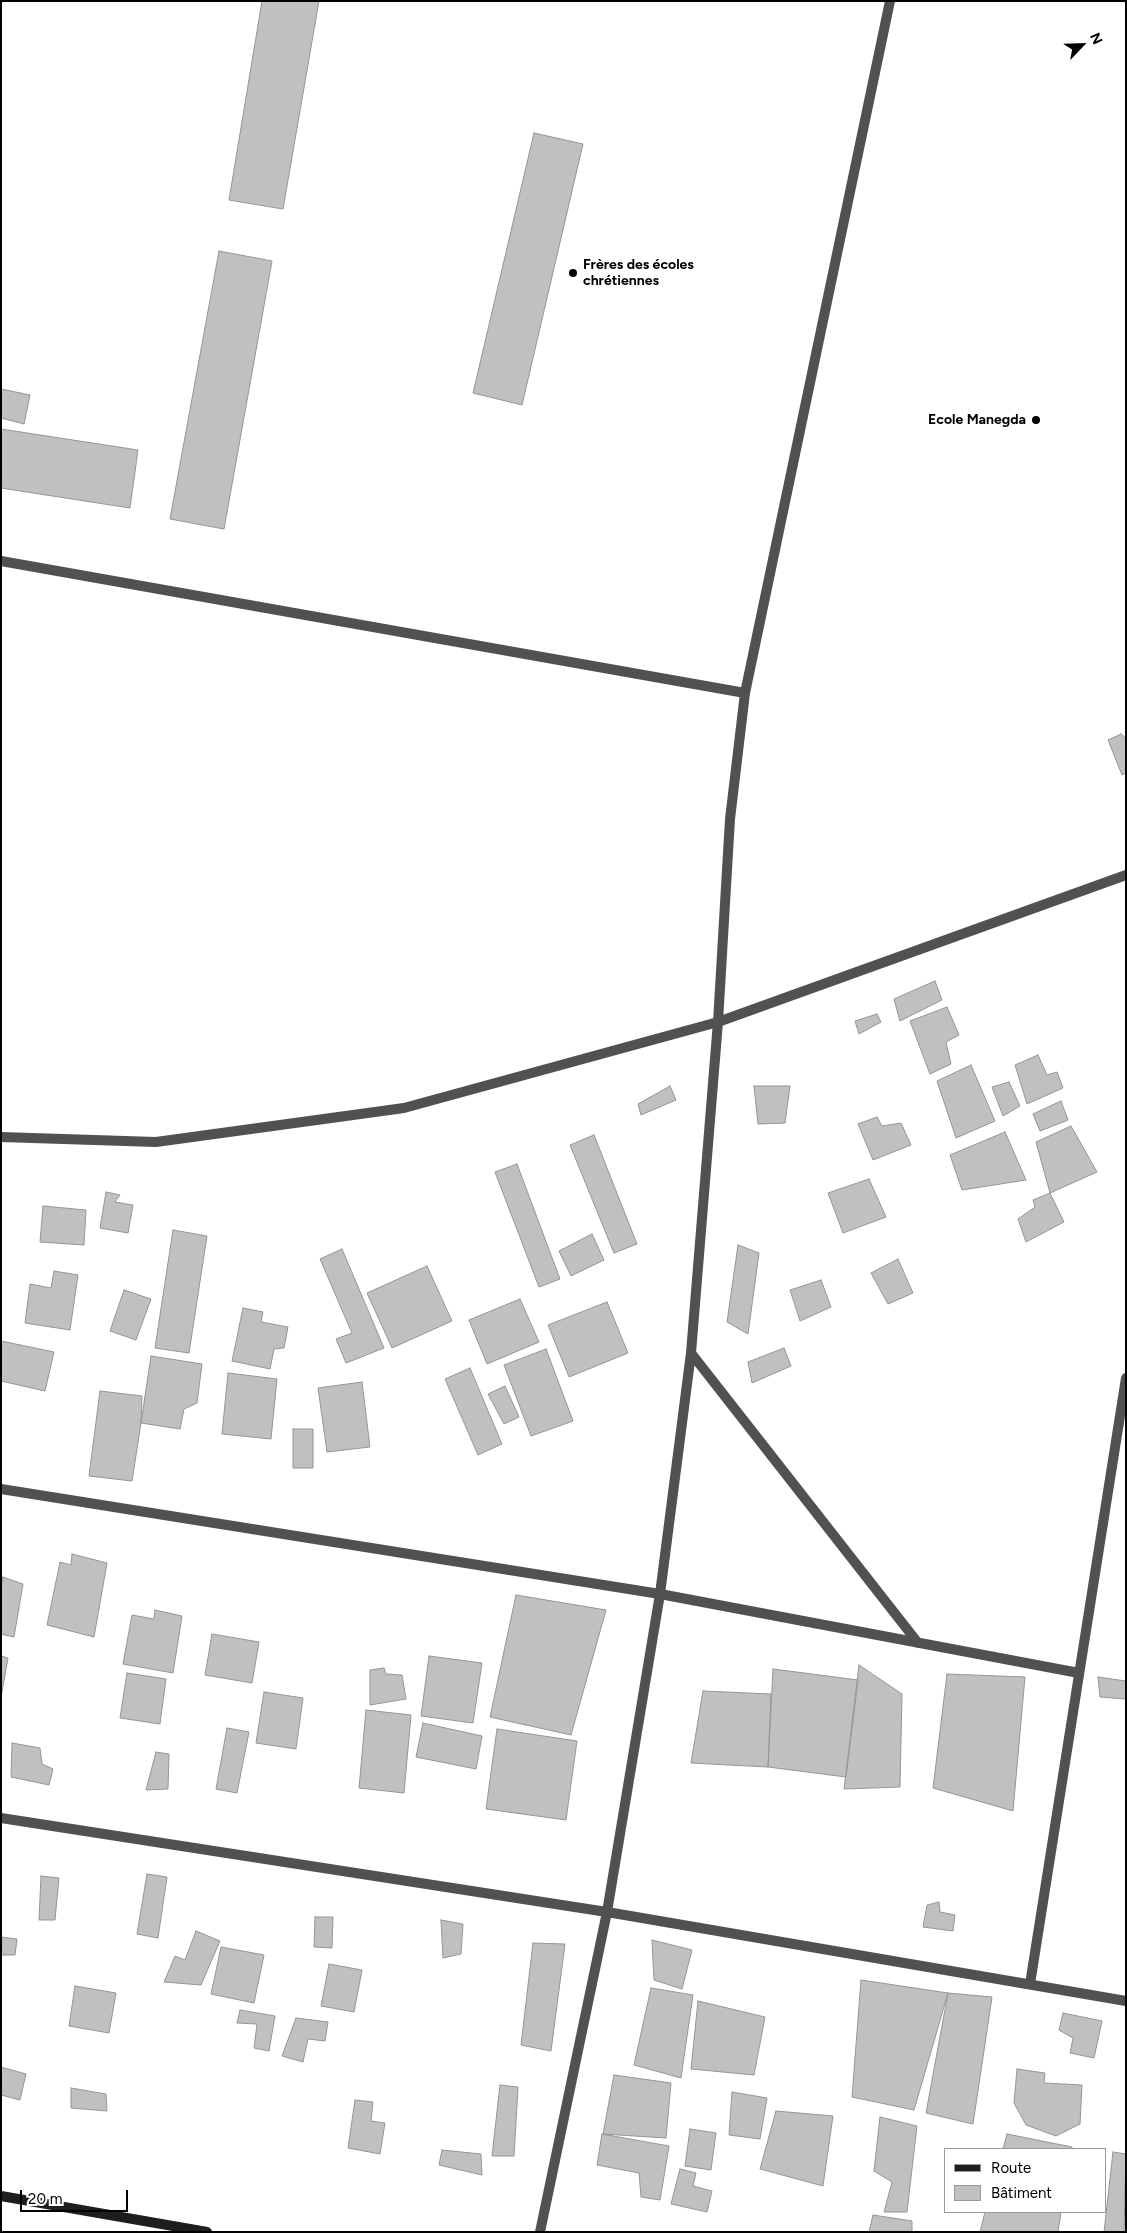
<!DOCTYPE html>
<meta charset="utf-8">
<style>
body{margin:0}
#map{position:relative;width:1127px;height:2233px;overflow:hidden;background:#fff;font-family:Figtree,sans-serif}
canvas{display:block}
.frame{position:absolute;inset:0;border:2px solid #000;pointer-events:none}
.legend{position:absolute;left:944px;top:2148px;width:162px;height:65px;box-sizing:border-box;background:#fff;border:1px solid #999;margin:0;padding:6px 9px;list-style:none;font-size:15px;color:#000}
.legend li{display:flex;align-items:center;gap:10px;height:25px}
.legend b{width:25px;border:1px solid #999}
.north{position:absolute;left:1057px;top:20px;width:50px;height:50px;-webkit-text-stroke:4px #fff;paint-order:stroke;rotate:66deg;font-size:14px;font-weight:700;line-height:20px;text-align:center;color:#000}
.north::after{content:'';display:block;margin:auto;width:18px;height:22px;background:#000;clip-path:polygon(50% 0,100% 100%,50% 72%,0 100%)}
.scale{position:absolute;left:20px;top:2190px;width:108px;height:22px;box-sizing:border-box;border:2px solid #000;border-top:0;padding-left:6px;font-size:15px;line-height:18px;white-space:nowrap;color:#000;-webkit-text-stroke:4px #fff;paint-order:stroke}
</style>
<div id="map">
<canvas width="1127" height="2233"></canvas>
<div class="frame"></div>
<ul class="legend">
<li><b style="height:6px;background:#1e1e1e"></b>Route</li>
<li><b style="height:14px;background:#c0c0c0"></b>Bâtiment</li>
</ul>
<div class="north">N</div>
<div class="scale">20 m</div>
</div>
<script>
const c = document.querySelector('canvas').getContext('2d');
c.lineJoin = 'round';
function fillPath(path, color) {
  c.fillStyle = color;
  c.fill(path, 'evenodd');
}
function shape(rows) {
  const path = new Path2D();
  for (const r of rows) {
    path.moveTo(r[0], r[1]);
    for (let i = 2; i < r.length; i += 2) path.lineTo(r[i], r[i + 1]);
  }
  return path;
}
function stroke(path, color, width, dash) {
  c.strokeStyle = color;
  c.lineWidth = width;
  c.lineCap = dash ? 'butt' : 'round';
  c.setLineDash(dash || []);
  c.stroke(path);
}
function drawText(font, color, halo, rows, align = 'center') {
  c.font = font + ' Figtree,sans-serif';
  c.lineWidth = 4;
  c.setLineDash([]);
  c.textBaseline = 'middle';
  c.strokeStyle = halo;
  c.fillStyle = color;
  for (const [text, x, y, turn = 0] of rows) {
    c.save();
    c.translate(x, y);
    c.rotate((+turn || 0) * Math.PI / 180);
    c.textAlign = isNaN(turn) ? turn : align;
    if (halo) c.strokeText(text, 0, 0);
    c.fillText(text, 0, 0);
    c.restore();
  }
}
const building = shape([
 [262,1,319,1,283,209,229,200,262,1],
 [534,133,583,144,522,405,473,393,534,133],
 [219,251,272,261,224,529,170,519,219,251],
 [1,389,30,395,24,424,1,418,1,389],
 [1,429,138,450,130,508,1,488,1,429],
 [1121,734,1126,738,1126,773,1122,775,1108,740,1121,734],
 [935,981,942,1000,900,1021,894,999,935,981],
 [947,1007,959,1035,946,1042,951,1064,930,1074,910,1021,947,1007],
 [877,1014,881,1022,859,1034,855,1021,877,1014],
 [1038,1055,1047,1075,1057,1072,1063,1088,1027,1104,1015,1065,1038,1055],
 [971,1065,995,1121,956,1138,937,1081,971,1065],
 [1009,1082,1020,1106,1003,1116,992,1087,1009,1082],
 [670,1086,676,1100,641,1115,638,1104,670,1086],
 [754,1086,790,1086,785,1123,758,1124,754,1086],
 [1061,1101,1068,1120,1040,1131,1033,1114,1061,1101],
 [877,1117,882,1126,901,1123,911,1145,873,1160,858,1124,877,1117],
 [1071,1126,1097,1172,1050,1193,1036,1142,1071,1126],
 [1005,1132,1026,1180,962,1190,950,1155,1005,1132],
 [594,1135,637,1244,614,1253,570,1145,594,1135],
 [517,1164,560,1279,539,1287,495,1172,517,1164],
 [869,1179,886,1217,843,1233,828,1193,869,1179],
 [106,1192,120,1195,115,1202,133,1205,128,1233,100,1228,106,1192],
 [1050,1193,1064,1222,1026,1242,1018,1219,1035,1207,1033,1200,1050,1193],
 [43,1206,86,1210,84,1245,40,1242,43,1206],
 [173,1230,207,1236,189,1353,155,1348,173,1230],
 [592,1234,604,1260,571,1276,559,1251,592,1234],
 [738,1245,759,1253,748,1334,727,1322,738,1245],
 [342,1249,384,1348,346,1363,336,1339,352,1333,320,1259,342,1249],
 [898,1259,913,1293,888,1304,871,1273,898,1259],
 [427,1266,452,1321,392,1348,367,1293,427,1266],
 [54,1271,78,1275,70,1330,25,1323,30,1284,51,1288,54,1271],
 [821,1280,831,1307,800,1321,790,1290,821,1280],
 [124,1290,151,1299,136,1340,110,1331,124,1290],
 [520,1299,539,1342,487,1364,469,1320,520,1299],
 [607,1302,628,1353,569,1377,548,1325,607,1302],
 [243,1308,263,1312,261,1322,288,1327,284,1348,274,1349,270,1369,232,1361,243,1308],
 [1,1341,54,1352,45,1391,1,1381,1,1341],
 [784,1348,791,1366,752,1383,748,1362,784,1348],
 [546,1349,573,1421,531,1436,504,1365,546,1349],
 [151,1356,202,1364,197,1403,184,1409,180,1429,141,1423,151,1356],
 [470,1368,502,1444,478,1455,445,1379,470,1368],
 [228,1373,277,1379,271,1439,222,1434,228,1373],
 [362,1382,370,1447,327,1452,318,1388,362,1382],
 [505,1386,519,1417,504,1424,488,1394,505,1386],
 [100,1391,142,1396,141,1423,132,1481,89,1476,100,1391],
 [293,1429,313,1429,313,1468,293,1468,293,1429],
 [72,1554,107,1563,94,1637,47,1625,60,1562,71,1565,72,1554],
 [3,1577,23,1584,14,1637,1,1634,1,1588,3,1577],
 [516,1595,606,1610,571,1735,490,1717,516,1595],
 [155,1610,182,1616,173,1673,123,1664,132,1615,154,1619,155,1610],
 [212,1634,259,1642,252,1683,205,1675,212,1634],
 [1,1656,8,1658,1,1697,1,1656],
 [429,1656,482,1663,473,1723,421,1716,429,1656],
 [859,1665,902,1694,900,1787,844,1789,859,1665],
 [384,1668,386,1674,402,1675,406,1699,370,1705,370,1670,384,1668],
 [773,1669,858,1680,846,1777,768,1767,773,1669],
 [127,1673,166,1679,160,1724,120,1718,127,1673],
 [947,1674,1025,1677,1013,1811,933,1788,947,1674],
 [1098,1677,1126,1681,1126,1699,1100,1697,1098,1677],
 [703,1691,771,1694,768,1767,691,1763,703,1691],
 [264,1692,303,1698,296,1749,256,1743,264,1692],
 [366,1710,411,1715,404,1793,359,1788,366,1710],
 [423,1723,482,1736,476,1769,416,1757,423,1723],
 [227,1728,249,1732,237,1793,216,1789,227,1728],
 [497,1729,577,1741,566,1820,486,1809,497,1729],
 [12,1743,40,1748,42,1764,53,1769,49,1785,11,1777,12,1743],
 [156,1752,169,1754,168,1789,146,1790,156,1752],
 [147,1874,167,1877,158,1938,137,1934,147,1874],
 [41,1876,59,1878,55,1920,39,1920,41,1876],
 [939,1902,940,1912,955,1915,953,1931,923,1927,927,1905,939,1902],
 [315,1917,333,1917,332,1948,314,1947,315,1917],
 [441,1920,463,1924,461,1954,443,1958,441,1920],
 [196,1931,220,1941,201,1985,164,1982,175,1956,185,1960,196,1931],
 [1,1937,17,1939,15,1955,1,1955,1,1937],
 [652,1940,692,1950,682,1989,654,1980,652,1940],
 [533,1943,565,1944,551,2051,521,2045,533,1943],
 [221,1947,264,1955,254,2003,211,1994,221,1947],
 [329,1964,362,1970,354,2012,321,2006,329,1964],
 [861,1980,948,1993,914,2110,852,2097,861,1980],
 [75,1986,116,1993,109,2033,69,2026,75,1986],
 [651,1988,693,1995,681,2078,634,2065,651,1988],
 [948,1993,992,1997,973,2124,926,2113,948,1993],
 [698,2001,765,2017,754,2075,691,2069,698,2001],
 [240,2010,275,2016,269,2051,254,2048,257,2024,237,2023,240,2010],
 [1063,2013,1102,2021,1094,2058,1070,2053,1073,2038,1059,2030,1063,2013],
 [296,2018,328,2022,325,2041,308,2039,303,2062,282,2056,296,2018],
 [1,2067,26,2074,20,2100,1,2095,1,2067],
 [1017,2069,1045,2073,1044,2083,1082,2085,1080,2124,1056,2136,1026,2125,1014,2103,1017,2069],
 [614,2075,671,2083,666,2138,603,2134,614,2075],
 [500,2085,518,2087,514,2156,492,2156,500,2085],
 [71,2088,106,2094,107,2111,71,2108,71,2088],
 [732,2092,767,2098,760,2139,729,2135,732,2092],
 [355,2100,373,2102,371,2121,385,2123,380,2154,348,2148,355,2100],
 [776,2111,833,2116,823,2186,760,2169,776,2111],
 [880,2117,917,2126,907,2212,884,2212,892,2182,874,2171,880,2117],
 [690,2129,716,2133,711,2170,685,2166,690,2129],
 [602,2134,669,2146,660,2200,641,2197,639,2173,597,2165,602,2134],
 [1007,2134,1072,2147,1072,2149,1003,2149,1007,2134],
 [442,2150,481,2154,482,2175,439,2165,442,2150],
 [1113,2152,1126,2154,1124,2232,1104,2232,1113,2152],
 [680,2169,696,2173,693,2186,712,2191,707,2212,671,2204,680,2169],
 [985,2212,1061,2212,1058,2232,980,2232,985,2212],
 [873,2215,912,2221,912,2232,869,2232,873,2215]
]);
fillPath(building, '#c0c0c0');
stroke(building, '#959595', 1);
stroke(shape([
 [1,561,745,693],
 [1,1137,156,1142,404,1108,718,1022,1126,875],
 [691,1353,918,1643],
 [1,1489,660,1594,1079,1673],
 [1,1818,607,1912,1126,2001],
 [1030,1984,1126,1378],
 [540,2232,607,1912,660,1594,691,1353,718,1022,730,819,745,693,890,1]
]), '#515151', 10);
stroke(shape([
 [1,2196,207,2232]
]), '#1e1e1e', 10);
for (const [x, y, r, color] of [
 [573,273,5,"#000"],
 [1036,420,5,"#000"]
]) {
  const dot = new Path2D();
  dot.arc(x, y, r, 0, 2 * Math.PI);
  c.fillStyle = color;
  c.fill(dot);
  stroke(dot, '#fff', 2);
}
drawText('bold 14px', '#000', '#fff', [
 ["Frères des écoles",583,265],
 ["chrétiennes",583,281],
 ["Ecole Manegda",1026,420,"right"]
], 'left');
</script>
